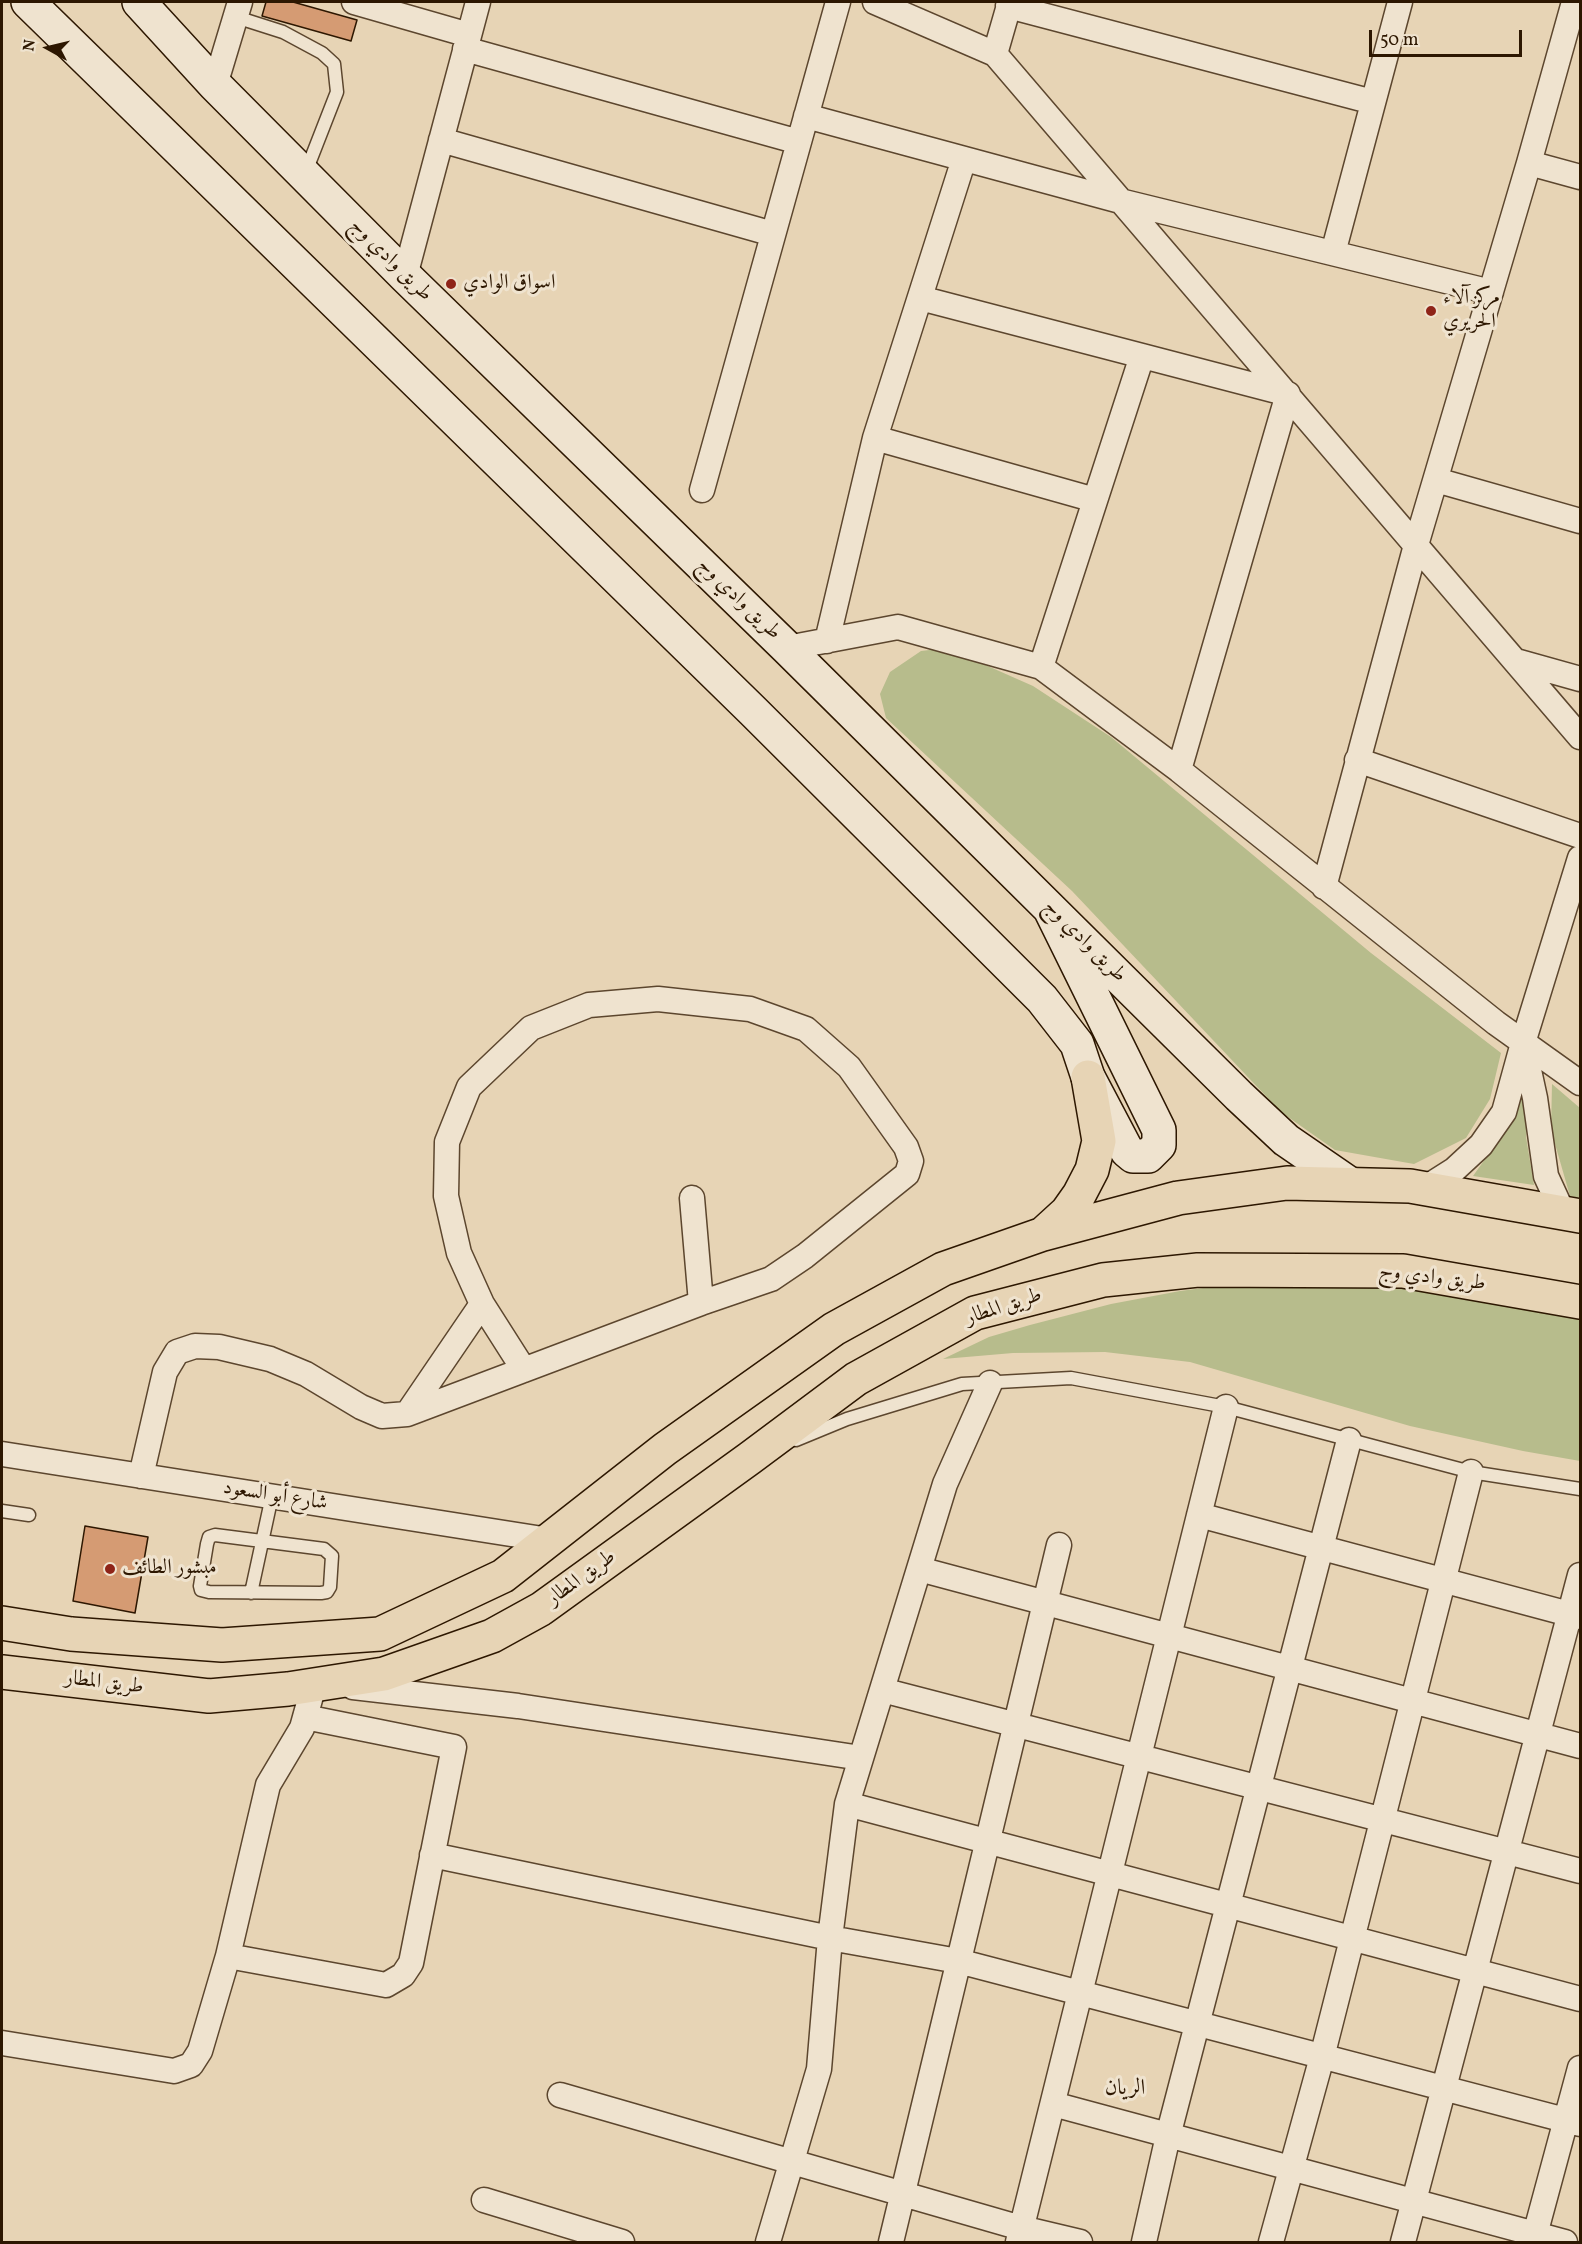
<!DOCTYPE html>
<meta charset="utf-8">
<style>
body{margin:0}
#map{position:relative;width:1582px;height:2244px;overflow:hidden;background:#e7d4b5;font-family:Vollkorn,serif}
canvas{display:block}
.frame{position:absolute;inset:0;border:3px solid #2d1701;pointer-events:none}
.north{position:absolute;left:18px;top:18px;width:60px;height:60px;-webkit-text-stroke:4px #efe3cf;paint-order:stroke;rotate:278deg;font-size:16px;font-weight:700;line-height:24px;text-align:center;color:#2d1701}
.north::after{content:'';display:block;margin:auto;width:21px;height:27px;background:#2d1701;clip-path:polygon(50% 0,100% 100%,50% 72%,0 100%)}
.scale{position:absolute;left:1369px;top:30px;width:153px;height:27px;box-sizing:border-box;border:3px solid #2d1701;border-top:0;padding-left:8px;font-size:18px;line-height:21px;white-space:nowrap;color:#2d1701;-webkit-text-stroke:4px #efe3cf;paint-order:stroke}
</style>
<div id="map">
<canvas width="1582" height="2244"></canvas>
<div class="frame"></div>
<div class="north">N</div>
<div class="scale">50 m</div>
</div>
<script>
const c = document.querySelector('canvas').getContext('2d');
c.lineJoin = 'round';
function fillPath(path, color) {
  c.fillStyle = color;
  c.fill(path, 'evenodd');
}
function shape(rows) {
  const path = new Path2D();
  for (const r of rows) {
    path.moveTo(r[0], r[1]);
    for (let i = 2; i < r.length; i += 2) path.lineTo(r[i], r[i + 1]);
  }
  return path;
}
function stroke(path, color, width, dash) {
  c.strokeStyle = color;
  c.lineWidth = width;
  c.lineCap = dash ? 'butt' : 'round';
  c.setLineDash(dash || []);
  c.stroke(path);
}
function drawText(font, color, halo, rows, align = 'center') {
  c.font = font + ' Vollkorn,Amiri,serif';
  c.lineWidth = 6;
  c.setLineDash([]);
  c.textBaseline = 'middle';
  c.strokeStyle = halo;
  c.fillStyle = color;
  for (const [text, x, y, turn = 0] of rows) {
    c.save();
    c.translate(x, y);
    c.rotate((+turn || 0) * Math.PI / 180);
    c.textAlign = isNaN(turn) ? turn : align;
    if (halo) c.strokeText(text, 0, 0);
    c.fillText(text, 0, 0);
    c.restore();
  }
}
fillPath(shape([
 [947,648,1033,686,1111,737,1371,953,1501,1053,1490,1099,1466,1138,1414,1164,1335,1150,1281,1112,1072,891,886,718,880,694,890,672,921,651],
 [1552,1084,1580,1108,1580,1198,1570,1196,1551,1130],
 [1528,1087,1526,1137,1534,1185,1473,1176,1503,1134],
 [1380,1282,1580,1316,1580,1461,1523,1451,1410,1426,1190,1362,1105,1352,1013,1353,943,1359,989,1337,1030,1325,1111,1304,1180,1291,1242,1283]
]), '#b7bc8c');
const building = shape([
 [266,2,293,2,357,20,351,41,262,16,266,2],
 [85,1526,148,1537,135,1613,73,1601,85,1526]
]);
fillPath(building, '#d59b73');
stroke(building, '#2d1701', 1.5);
const lane = shape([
 [236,17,283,32,322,53,334,64,337,92,305,174],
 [796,1440,847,1419,962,1384,1071,1378,1226,1407,1471,1472,1580,1489],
 [2,1511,29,1515],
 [215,1535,324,1549,332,1556,330,1587,327,1592,321,1593,209,1592,201,1590,200,1586,207,1544,209,1537,215,1535],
 [251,1593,272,1496]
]);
const street = shape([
 [354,2,469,35],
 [875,2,995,54,1580,737],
 [1008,6,1373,102],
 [465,49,799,142],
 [995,54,1010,2],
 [215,85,240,2],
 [806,116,1120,201,1491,292],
 [441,140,773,234],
 [1529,163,1580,177],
 [1333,253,1400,2],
 [405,276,478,2],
 [920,298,1288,394,1179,770],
 [875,438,1095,500],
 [1436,480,1580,521],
 [702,490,838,2],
 [827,641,875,438,964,159],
 [787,648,898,627,1041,667,1179,770,1496,1023,1580,1083],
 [1516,661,1580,679],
 [1041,667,1142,356],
 [1357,760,1580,836],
 [1324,887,1416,545,1529,163,1574,2],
 [1524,1047,1535,1098,1546,1176,1563,1213],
 [1424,1189,1454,1170,1481,1145,1504,1112,1523,1043,1580,858],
 [524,1370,482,1304,459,1253,446,1196,447,1142,469,1087,531,1028,589,1005,658,999,750,1009,806,1029,849,1067,906,1147,911,1161,907,1174,805,1256,771,1279,701,1303],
 [407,1414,482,1304],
 [2,1454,549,1540],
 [141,1476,165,1372,177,1352,195,1346,219,1347,270,1359,306,1374,361,1407,382,1416,407,1414,701,1303,692,1198],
 [1199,1515,1580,1617],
 [919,1569,1580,1746],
 [353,1687,518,1706,861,1758],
 [882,1690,1580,1871],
 [847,1804,1580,1999],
 [432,1855,830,1938,847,1804,945,1484,990,1383],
 [228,1956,386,1985,403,1975,411,1963,454,1747,305,1717],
 [2,2043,174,2071,191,2065,200,2051,228,1956,268,1785,302,1728,314,1685],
 [560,2095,1021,2228,1080,2242],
 [1053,2104,1565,2242],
 [484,2200,622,2242],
 [768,2242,819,2069,830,1938,958,1961,1580,2124],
 [891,2242,1059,1545],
 [1018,2242,1226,1407],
 [1144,2242,1168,2136,1349,1440],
 [1271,2242,1322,2057,1471,1472],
 [1403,2242,1580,1575],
 [1533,2242,1580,2068]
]);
const secondary = shape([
 [28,2,753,711,1042,999,1077,1044,1088,1077,1127,1151,1133,1156,1148,1156,1159,1145,1159,1130,1050,909],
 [139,2,215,85,405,276,787,648,1239,1096,1286,1140,1350,1184]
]);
const primary = shape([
 [1044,1233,1067,1212,1079,1195,1092,1170,1099,1141,1088,1077],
 [2,1623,71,1634,222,1645,380,1634,503,1576,665,1449,834,1329,943,1269,1043,1234,1178,1198,1287,1183,1410,1186,1580,1216],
 [2,1672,209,1696,288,1689,384,1674,492,1636,541,1609,750,1458,856,1379,975,1313,1103,1280,1198,1270,1403,1271,1580,1302]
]);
stroke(lane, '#5c462e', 15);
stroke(street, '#5c462e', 27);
stroke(secondary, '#2d1701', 36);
stroke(primary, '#2d1701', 36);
stroke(lane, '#efe3cf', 12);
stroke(street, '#efe3cf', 24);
stroke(secondary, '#efe3cf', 33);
stroke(primary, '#e7d4b5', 33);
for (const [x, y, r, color] of [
 [451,284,6,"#8f2418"],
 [1431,311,6,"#8f2418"],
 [110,1569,6,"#8f2418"]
]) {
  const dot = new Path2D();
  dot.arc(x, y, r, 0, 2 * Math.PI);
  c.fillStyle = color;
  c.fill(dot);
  stroke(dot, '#efe3cf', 2);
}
drawText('21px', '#2d1701', '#efe3cf', [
 ["طريق وادي وج",390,261,45],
 ["طريق وادي وج",738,600,44],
 ["طريق وادي وج",1084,942,45],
 ["طريق وادي وج",1432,1279,7],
 ["طريق المطار",1004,1308,-18],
 ["شارع أبو السعود",275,1497,9],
 ["طريق المطار",582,1579,-36],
 ["طريق المطار",104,1684,7]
]);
drawText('21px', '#2d1701', '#efe3cf', [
 ["اسواق الوادي",463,284],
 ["مركز آلاء",1443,299],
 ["الحريري",1443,323],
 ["مبشور الطائف",122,1569]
], 'left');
drawText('22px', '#2d1701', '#efe3cf', [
 ["الريان",1125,2090]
]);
</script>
